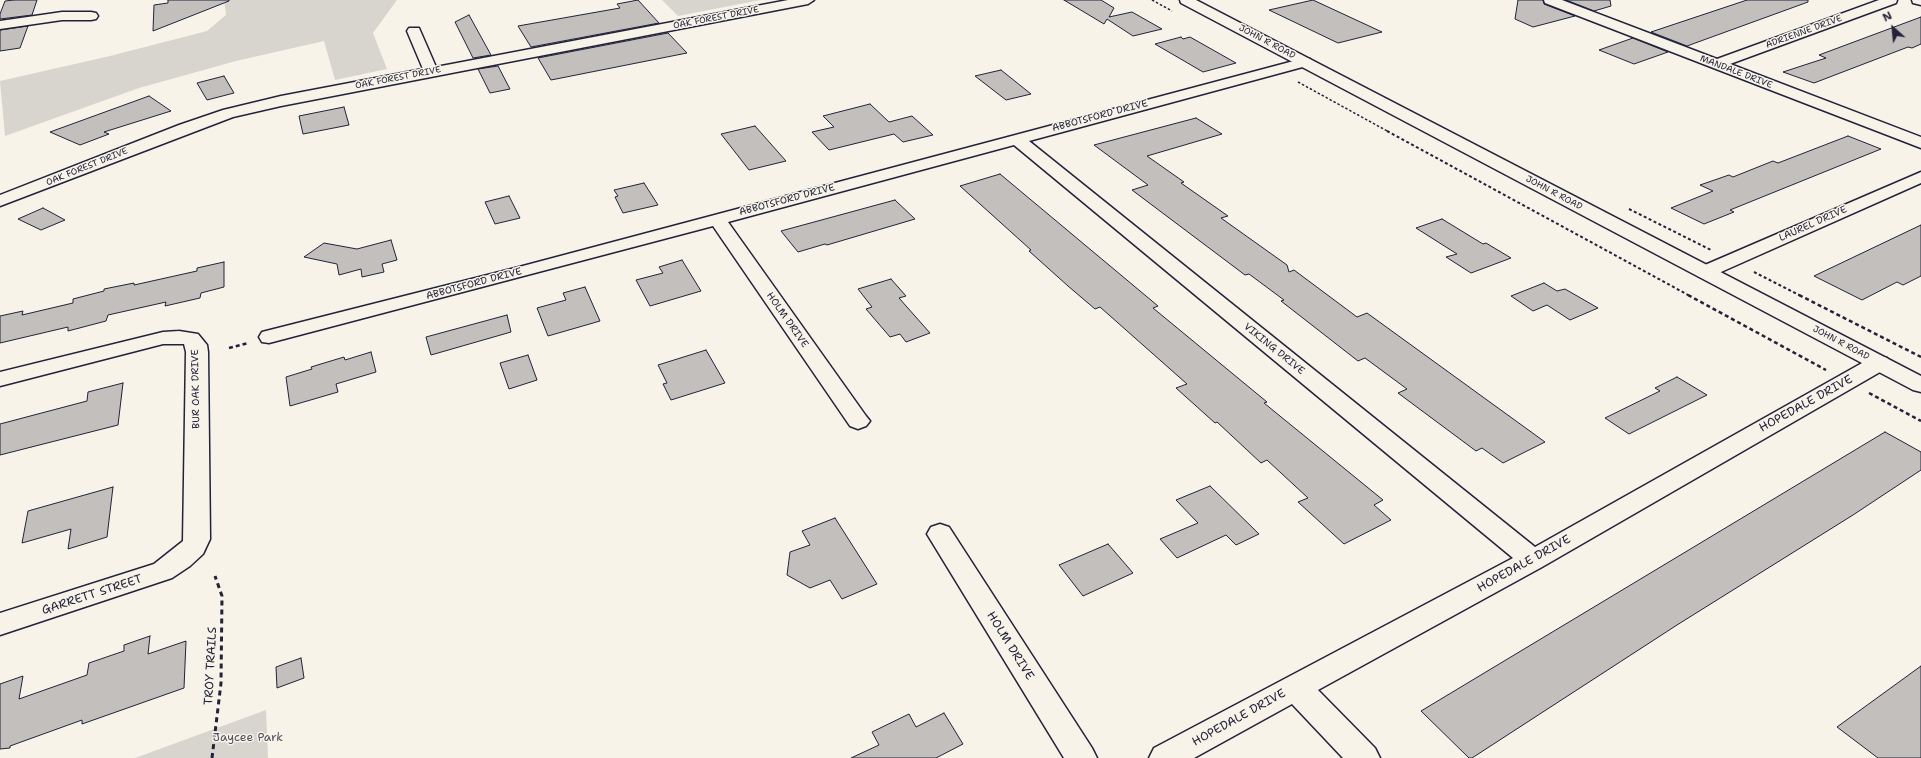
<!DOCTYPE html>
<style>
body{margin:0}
#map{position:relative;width:1921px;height:758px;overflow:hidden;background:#f7f3e8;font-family:"Shantell Sans",sans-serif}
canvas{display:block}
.north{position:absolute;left:1873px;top:8px;width:40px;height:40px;-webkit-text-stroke:3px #f7f3e8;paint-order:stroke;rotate:333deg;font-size:11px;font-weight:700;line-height:16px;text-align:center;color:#22223b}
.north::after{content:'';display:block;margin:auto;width:14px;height:18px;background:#22223b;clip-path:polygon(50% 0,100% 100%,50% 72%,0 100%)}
</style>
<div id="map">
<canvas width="1921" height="758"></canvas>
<div class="north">N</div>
</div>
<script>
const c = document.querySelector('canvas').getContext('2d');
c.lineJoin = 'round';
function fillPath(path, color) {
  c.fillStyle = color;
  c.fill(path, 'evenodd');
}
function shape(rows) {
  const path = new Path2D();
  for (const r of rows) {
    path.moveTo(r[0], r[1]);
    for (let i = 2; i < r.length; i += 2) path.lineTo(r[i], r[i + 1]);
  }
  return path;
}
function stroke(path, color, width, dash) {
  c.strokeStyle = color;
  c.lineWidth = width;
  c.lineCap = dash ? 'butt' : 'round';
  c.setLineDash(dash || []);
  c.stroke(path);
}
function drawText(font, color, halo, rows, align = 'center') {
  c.font = font + ' "Shantell Sans",sans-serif';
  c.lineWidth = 3;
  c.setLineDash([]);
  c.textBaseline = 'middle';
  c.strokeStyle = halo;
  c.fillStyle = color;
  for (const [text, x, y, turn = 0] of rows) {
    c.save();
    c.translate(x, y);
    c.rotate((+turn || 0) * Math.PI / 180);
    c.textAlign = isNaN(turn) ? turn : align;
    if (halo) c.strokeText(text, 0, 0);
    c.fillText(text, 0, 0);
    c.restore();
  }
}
fillPath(shape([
 [224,0,397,0,373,33,387,69,335,80,324,41,236,61,139,88,5,136,0,81,110,56,207,31,226,15],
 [662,0,761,0,678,16],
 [266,710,268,758,135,758]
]), '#d8d5cf');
const building = shape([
 [14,0,37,0,32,15,0,19,0,14,5,1,14,0],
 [168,0,229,0,229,1,153,31,154,5,168,3,168,0],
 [638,0,659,23,531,47,518,26,620,8,617,4,638,0],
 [1064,0,1101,0,1114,8,1109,17,1132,12,1162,29,1133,36,1107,19,1104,24,1064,0],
 [1313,0,1382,32,1338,43,1269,10,1313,0],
 [1518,0,1543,0,1544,4,1575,16,1533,27,1515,19,1518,0],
 [1566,0,1610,0,1611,6,1594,11,1566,0],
 [1747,0,1808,0,1808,2,1687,46,1651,32,1747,0],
 [469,15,491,55,473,58,455,22,469,15],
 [1921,17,1921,44,1912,48,1908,47,1814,83,1783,72,1826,58,1819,55,1921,17],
 [28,26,20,48,0,51,0,30,28,26],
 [668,33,687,53,551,80,538,58,668,33],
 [1181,37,1183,39,1190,37,1236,63,1203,72,1155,44,1181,37],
 [1633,38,1668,52,1634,64,1599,50,1633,38],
 [498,66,510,89,490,93,478,69,498,66],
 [1001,70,1031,94,1006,100,975,76,1001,70],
 [224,76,234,93,207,100,197,83,224,76],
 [149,96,171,111,104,132,109,134,80,145,50,132,149,96],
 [870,104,889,122,912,116,933,135,903,142,894,134,829,150,812,132,834,127,823,116,870,104],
 [344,107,349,125,303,134,299,116,344,107],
 [1196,118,1222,134,1147,156,1184,182,1181,183,1228,216,1221,218,1287,265,1289,272,1294,270,1357,317,1367,313,1545,442,1503,463,1482,448,1476,451,1398,393,1407,389,1365,358,1358,361,1281,301,1284,300,1249,274,1245,275,1132,190,1148,185,1094,145,1196,118],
 [755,126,786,161,749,170,721,134,755,126],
 [1848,136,1881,149,1730,210,1734,212,1704,224,1671,208,1713,191,1700,185,1729,175,1733,177,1773,161,1778,163,1848,136],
 [1000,174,1158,306,1153,308,1267,402,1264,403,1383,500,1374,505,1391,520,1344,544,1298,502,1308,498,1267,460,1261,463,1217,422,1215,423,1176,388,1187,384,1100,307,1095,309,1068,286,1029,251,1031,250,960,186,1000,174],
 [644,183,658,205,623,213,615,197,618,196,614,190,644,183],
 [509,196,520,218,495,224,485,202,509,196],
 [895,200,915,219,827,245,825,244,798,252,781,231,895,200],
 [43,208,65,220,41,230,18,219,43,208],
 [1442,219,1483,244,1486,243,1511,258,1471,273,1446,257,1457,254,1416,228,1442,219],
 [1921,225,1921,276,1903,285,1897,282,1862,300,1814,276,1921,225],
 [391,240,397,260,382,264,384,272,362,277,361,269,339,275,337,264,304,257,324,243,357,249,391,240],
 [682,260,701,291,650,306,636,280,663,273,659,267,682,260],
 [224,262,224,287,201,293,200,298,165,306,166,302,108,315,106,321,68,331,68,327,0,343,0,316,23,311,22,315,73,303,73,299,104,291,104,289,134,283,134,285,197,271,197,268,224,262],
 [891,279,906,296,899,298,930,333,906,342,900,334,890,337,866,309,872,307,858,289,891,279],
 [1544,283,1557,291,1565,289,1598,308,1570,320,1547,305,1533,311,1511,296,1544,283],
 [585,287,600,321,548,336,537,308,566,300,563,293,585,287],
 [507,315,511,332,431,355,426,337,507,315],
 [706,350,725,383,671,400,663,384,667,383,658,365,706,350],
 [371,352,376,372,336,384,338,392,290,406,286,377,312,369,311,367,344,357,345,360,371,352],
 [528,355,537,380,509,389,500,363,528,355],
 [1677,377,1707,395,1629,434,1605,418,1660,391,1655,388,1677,377],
 [123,383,118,425,0,455,0,424,87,401,88,392,123,383],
 [1885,432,1921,452,1921,470,1853,515,1677,625,1472,758,1469,758,1421,711,1885,432],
 [1210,486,1259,534,1236,545,1226,535,1177,558,1160,539,1198,523,1176,500,1210,486],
 [113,487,107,537,68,549,71,529,22,543,28,511,113,487],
 [835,518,877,584,842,599,830,580,810,588,787,575,790,552,810,545,802,531,835,518],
 [1108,544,1133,573,1083,596,1059,565,1108,544],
 [150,636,148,654,186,641,184,688,82,724,82,720,10,746,10,748,0,749,0,684,23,676,19,699,87,675,89,663,124,651,124,645,150,636],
 [301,658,304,678,277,688,276,667,301,658],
 [1921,666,1921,758,1878,758,1837,727,1921,666],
 [944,713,963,744,936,758,851,758,879,745,872,732,909,714,916,727,944,713]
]);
fillPath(building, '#c2bfbd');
stroke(building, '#22223b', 1);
const minor = shape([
 [788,0,814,0,808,4,281,106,233,117,0,206,0,195,179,125,223,110,281,96,423,69,407,31,409,28,419,28,436,67,788,0],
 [1544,0,1562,0,1717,59,1879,0,1897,0,1896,3,1730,64,1921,137,1921,148,1545,3,1544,0],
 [1912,0,1921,0,1921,5,1913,3,1912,0],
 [62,12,91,12,96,13,98,16,96,19,91,20,62,20,0,29,0,21,62,12],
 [1305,58,1310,59,1312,62,1310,65,1029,141,1535,547,1871,358,1879,356,1887,358,1890,363,1887,368,1542,567,1318,690,1375,748,1380,758,1343,758,1292,704,1194,758,1149,758,1154,748,1513,558,1014,145,728,222,866,416,870,421,866,426,858,429,850,426,713,226,269,343,262,342,259,337,262,332,519,267,1305,58],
 [1921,172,1921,183,1712,276,1705,278,1698,276,1695,272,1698,268,1921,172],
 [179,331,198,334,207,345,208,352,210,539,203,554,190,566,172,578,0,635,0,613,154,564,183,541,186,352,184,344,163,344,0,386,0,372,163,332,179,331],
 [940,524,949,527,1092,748,1097,758,1064,758,927,534,931,527,940,524]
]);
const major = shape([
 [1180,0,1196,0,1921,376,1921,392,1913,390,1181,3,1180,0]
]);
stroke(minor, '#22223b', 3);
stroke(major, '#22223b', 3);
stroke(shape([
 [1152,0,1172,11],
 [1298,82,1389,132]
]), '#22223b', 1.5, [2.5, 2]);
stroke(shape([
 [1387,131,1690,296],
 [1629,209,1711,250],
 [1754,272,1801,296]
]), '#22223b', 2, [3, 2.5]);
stroke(shape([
 [1688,295,1826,370],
 [1799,295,1921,357],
 [229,348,248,343],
 [1869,393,1921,421]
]), '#22223b', 2.5, [4, 3]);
stroke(shape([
 [212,758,221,683,222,596,215,576]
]), '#22223b', 3, [5, 4]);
fillPath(minor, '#f7f3e8');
fillPath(major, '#f7f3e8');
drawText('9px', '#22223b', '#f7f3e8', [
 ["OAK FOREST DRIVE",716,18,-11],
 ["ADRIENNE DRIVE",1804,32,-20],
 ["JOHN R ROAD",1267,42,28],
 ["MANDALE DRIVE",1736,72,21],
 ["OAK FOREST DRIVE",398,78,-11],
 ["OAK FOREST DRIVE",87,167,-22],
 ["JOHN R ROAD",1554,193,28],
 ["JOHN R ROAD",1841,343,28]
]);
drawText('10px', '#22223b', '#f7f3e8', [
 ["ABBOTSFORD DRIVE",1100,116,-15],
 ["ABBOTSFORD DRIVE",787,200,-15],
 ["LAUREL DRIVE",1813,224,-24],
 ["ABBOTSFORD DRIVE",474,284,-15],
 ["HOLM DRIVE",787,320,55],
 ["VIKING DRIVE",1274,349,39],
 ["BUR OAK DRIVE",196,389,-91]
]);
drawText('12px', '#22223b', '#f7f3e8', [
 ["HOPEDALE DRIVE",1806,404,-29],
 ["HOPEDALE DRIVE",1524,564,-29],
 ["GARRETT STREET",92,595,-18],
 ["HOLM DRIVE",1010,646,58],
 ["TROY TRAILS",211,666,-87],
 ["HOPEDALE DRIVE",1239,718,-29]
]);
drawText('12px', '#504f60', '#f7f3e8', [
 ["Jaycee Park",248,738]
]);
</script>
